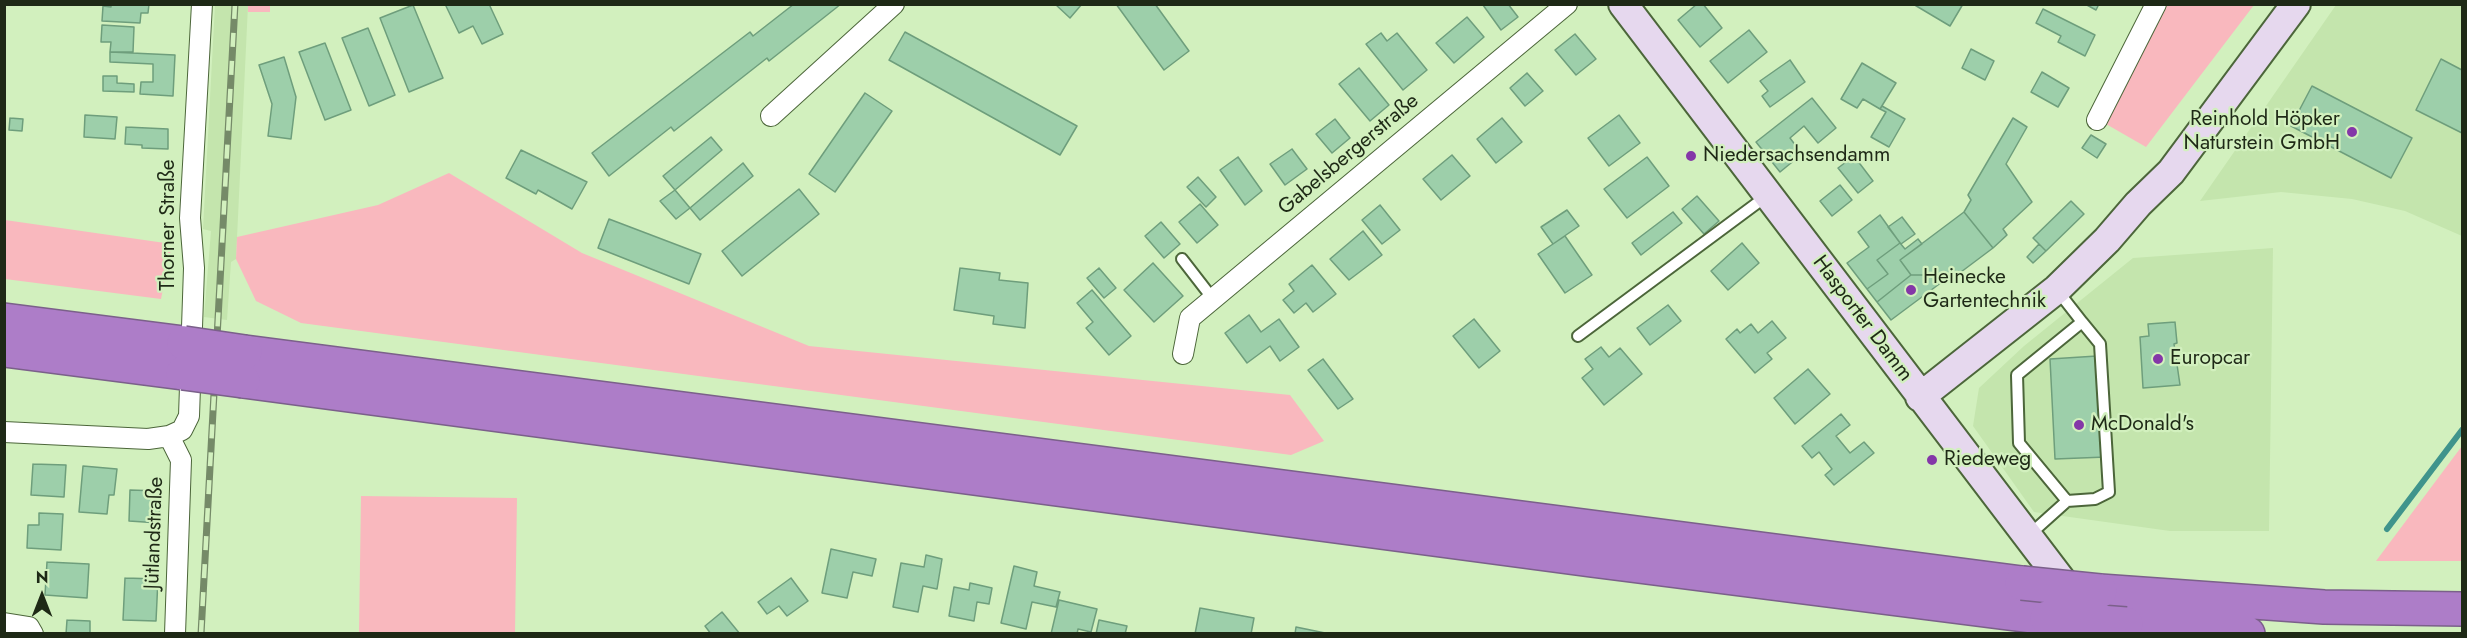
<!DOCTYPE html>
<meta charset="utf-8">
<style>
body{margin:0}
#map{position:relative;width:2467px;height:638px;overflow:hidden;background:#d2f0be;font-family:Jost,sans-serif}
canvas{display:block}
.frame{position:absolute;inset:0;border:6px solid #1e2916;pointer-events:none}
.north{position:absolute;left:12px;top:566px;width:60px;height:60px;-webkit-text-stroke:4px #d2f0be;paint-order:stroke;rotate:0deg;font-size:16px;font-weight:700;line-height:24px;text-align:center;color:#1e2916}
.north::after{content:'';display:block;margin:auto;width:21px;height:27px;background:#1e2916;clip-path:polygon(50% 0,100% 100%,50% 72%,0 100%)}
</style>
<div id="map">
<canvas width="2467" height="638"></canvas>
<div class="frame"></div>
<div class="north">N</div>
</div>
<script>
const c = document.querySelector('canvas').getContext('2d');
c.lineJoin = 'round';
function fillPath(path, color) {
  c.fillStyle = color;
  c.fill(path, 'evenodd');
}
function shape(rows) {
  const path = new Path2D();
  for (const r of rows) {
    path.moveTo(r[0], r[1]);
    for (let i = 2; i < r.length; i += 2) path.lineTo(r[i], r[i + 1]);
  }
  return path;
}
function stroke(path, color, width, dash) {
  c.strokeStyle = color;
  c.lineWidth = width;
  c.lineCap = dash ? 'butt' : 'round';
  c.setLineDash(dash || []);
  c.stroke(path);
}
function drawText(font, color, halo, rows, align = 'center') {
  c.font = font + ' Jost,sans-serif';
  c.lineWidth = 4.5;
  c.setLineDash([]);
  c.textBaseline = 'middle';
  c.strokeStyle = halo;
  c.fillStyle = color;
  for (const [text, x, y, turn = 0] of rows) {
    c.save();
    c.translate(x, y);
    c.rotate((+turn || 0) * Math.PI / 180);
    c.textAlign = isNaN(turn) ? turn : align;
    if (halo) c.strokeText(text, 0, 0);
    c.fillText(text, 0, 0);
    c.restore();
  }
}
fillPath(shape([
 [215,5,248,5,236,259,231,262,227,320,204,317,211,231,203,229],
 [2336,5,2462,5,2462,236,2405,211,2352,199,2281,192,2200,201],
 [2273,248,2269,531,2170,531,2034,512,1973,426,1979,388,2024,346,2133,258]
]), '#c4e5ad');
fillPath(shape([
 [248,5,270,5,270,12,248,12],
 [2167,5,2254,5,2146,147,2106,124],
 [449,173,582,253,809,346,1290,395,1324,441,1291,455,301,323,256,301,236,259,237,237,378,205],
 [5,220,172,244,161,299,5,279],
 [2462,446,2462,561,2376,561],
 [361,496,517,498,515,633,359,633]
]), '#f9b8be');
stroke(shape([
 [2387,529,2462,430]
]), '#3f948c', 6);
const building = shape([
 [111,4,149,4,148,13,141,13,140,23,102,21,103,6,111,7,111,4],
 [445,4,489,4,503,34,482,44,473,26,459,33,445,4],
 [794,4,841,4,769,61,767,58,674,131,671,127,609,176,592,153,750,32,753,36,794,4],
 [1055,4,1082,4,1070,18,1055,4],
 [1116,4,1155,4,1189,51,1164,70,1116,4],
 [1508,4,1518,17,1501,30,1483,5,1508,4],
 [1697,4,1703,4,1722,28,1700,47,1678,20,1697,4],
 [1913,4,1963,4,1950,26,1913,4],
 [2085,4,2099,4,2096,10,2085,4],
 [413,5,443,78,409,92,380,18,413,5],
 [2043,9,2095,35,2085,56,2058,42,2061,36,2036,23,2043,9],
 [1467,17,1484,37,1454,63,1436,43,1467,17],
 [102,25,134,27,133,52,110,52,111,42,101,42,102,25],
 [368,28,395,95,369,106,342,38,368,28],
 [1749,30,1767,52,1728,83,1710,61,1749,30],
 [905,32,1077,126,1060,155,889,60,905,32],
 [1381,33,1387,41,1397,33,1427,70,1403,90,1366,44,1381,33],
 [1575,34,1596,59,1576,75,1555,50,1575,34],
 [325,43,351,110,325,120,299,52,325,43],
 [1971,49,1994,61,1985,80,1962,68,1971,49],
 [110,52,175,55,173,96,140,94,141,82,153,82,153,64,110,62,110,52],
 [284,57,296,97,291,139,268,136,272,104,259,65,284,57],
 [2441,59,2462,70,2462,133,2416,110,2441,59],
 [1790,60,1805,82,1770,107,1762,96,1768,91,1760,81,1790,60],
 [1862,63,1896,83,1880,109,1863,99,1857,108,1841,99,1862,63],
 [1359,68,1389,105,1370,121,1339,84,1359,68],
 [2042,72,2069,88,2058,107,2031,92,2042,72],
 [1527,73,1543,91,1525,106,1510,88,1527,73],
 [103,76,117,76,117,83,134,84,134,92,103,91,103,76],
 [2312,86,2412,138,2391,178,2291,126,2312,86],
 [865,93,892,111,835,192,809,174,865,93],
 [1812,98,1836,128,1818,143,1804,126,1790,138,1802,154,1780,172,1756,142,1812,98],
 [1882,106,1905,119,1889,147,1871,137,1886,112,1880,109,1882,106],
 [85,115,117,117,115,139,84,137,85,115],
 [1619,115,1640,143,1609,166,1588,138,1619,115],
 [10,118,23,119,22,131,9,130,10,118],
 [1502,118,1522,142,1496,163,1477,139,1502,118],
 [2013,118,2027,127,2006,164,2032,202,2003,229,2007,235,1993,248,1964,212,1971,200,1968,195,2013,118],
 [1335,119,1350,138,1332,153,1316,134,1335,119],
 [126,127,168,129,168,149,142,148,142,145,125,144,126,127],
 [2091,135,2106,144,2097,158,2082,148,2091,135],
 [711,137,722,150,675,190,663,176,711,137],
 [1292,149,1307,169,1285,185,1270,164,1292,149],
 [521,150,587,182,572,209,538,190,536,194,506,178,521,150],
 [1452,155,1470,176,1441,200,1423,179,1452,155],
 [1854,156,1873,181,1858,193,1838,168,1854,156],
 [1238,157,1262,191,1245,205,1220,170,1238,157],
 [1647,157,1669,186,1627,218,1604,189,1647,157],
 [743,163,753,176,700,220,690,208,743,163],
 [1198,177,1216,197,1206,207,1187,187,1198,177],
 [1840,185,1852,200,1832,216,1820,201,1840,185],
 [799,189,819,214,742,276,722,251,799,189],
 [675,190,690,208,676,219,660,201,675,190],
 [1697,196,1719,221,1704,234,1682,209,1697,196],
 [2071,201,2084,214,2046,251,2033,238,2071,201],
 [1200,204,1218,225,1197,243,1179,222,1200,204],
 [1380,205,1400,230,1382,244,1362,220,1380,205],
 [1567,210,1579,226,1553,244,1541,227,1567,210],
 [1673,212,1682,223,1641,255,1632,243,1673,212],
 [1964,212,1993,248,1949,281,1943,275,1911,275,1900,260,1964,212],
 [1880,215,1900,243,1877,260,1888,274,1867,289,1847,263,1869,247,1858,232,1880,215],
 [1902,217,1915,234,1901,244,1888,227,1902,217],
 [609,219,701,254,689,284,598,248,609,219],
 [1161,222,1180,244,1164,258,1145,236,1161,222],
 [1363,231,1382,255,1349,280,1330,259,1363,231],
 [1565,236,1592,275,1565,293,1538,254,1565,236],
 [1918,239,1922,244,1900,260,1911,275,1877,302,1867,289,1888,274,1877,260,1900,243,1905,249,1918,239],
 [1742,243,1759,263,1728,290,1711,271,1742,243],
 [2039,244,2046,251,2033,263,2027,257,2039,244],
 [1153,263,1183,296,1154,322,1124,290,1153,263],
 [1312,265,1336,294,1313,312,1306,303,1294,313,1283,300,1294,291,1289,284,1312,265],
 [960,268,1000,273,999,280,1028,283,1025,328,993,324,994,316,954,310,960,268],
 [1099,268,1116,288,1104,298,1087,278,1099,268],
 [1911,275,1943,275,1946,279,1891,320,1877,302,1911,275],
 [1092,290,1131,336,1109,355,1086,328,1093,322,1077,303,1092,290],
 [1668,305,1681,321,1650,345,1637,328,1668,305],
 [1249,315,1261,332,1279,319,1299,347,1280,361,1270,346,1247,363,1225,333,1249,315],
 [1474,319,1500,351,1479,368,1453,336,1474,319],
 [1772,321,1786,338,1767,353,1772,359,1755,373,1726,339,1737,329,1740,333,1751,324,1758,333,1772,321],
 [2175,322,2177,343,2174,344,2180,385,2143,388,2140,337,2149,336,2148,324,2175,322],
 [1601,347,1609,357,1620,348,1642,374,1604,405,1582,378,1593,369,1585,359,1601,347],
 [2097,356,2106,457,2055,459,2050,359,2097,356],
 [1323,359,1353,399,1338,409,1308,370,1323,359],
 [1808,369,1830,394,1795,424,1774,398,1808,369],
 [1841,414,1850,425,1836,436,1850,453,1864,442,1874,453,1834,485,1825,475,1832,469,1819,452,1812,458,1802,446,1841,414],
 [33,464,66,465,64,497,31,495,33,464],
 [83,466,117,469,114,495,109,495,107,514,79,512,83,466],
 [130,490,160,491,159,523,129,521,130,490],
 [39,513,63,514,61,550,27,548,28,525,39,525,39,513],
 [831,549,876,559,872,576,853,572,847,598,822,593,831,549],
 [926,555,942,559,937,589,923,586,918,612,893,607,901,563,924,567,926,555],
 [47,562,89,564,87,598,45,595,47,562],
 [1014,566,1037,572,1034,586,1060,592,1056,607,1032,602,1026,629,1001,623,1014,566],
 [125,578,158,579,156,621,123,620,125,578],
 [791,578,808,601,787,616,779,606,767,614,758,602,791,578],
 [970,583,992,588,989,604,977,602,974,621,949,616,954,587,969,590,970,583],
 [1059,600,1097,609,1091,632,1078,629,1077,634,1051,634,1059,600],
 [1200,608,1254,618,1251,634,1195,634,1200,608],
 [722,612,740,634,711,634,705,626,722,612],
 [67,620,90,621,90,634,66,634,67,620],
 [1099,620,1127,626,1125,634,1096,634,1099,620],
 [1296,627,1330,634,1295,634,1296,627]
]);
fillPath(building, '#9dcfaa');
stroke(building, '#6e9e7c', 1.5);
const lane = shape([
 [1182,259,1213,299],
 [1578,336,1768,195],
 [2067,501,2095,499,2109,492,2100,344,2082,322],
 [2028,536,2067,501,2019,443,2017,375,2082,322,2057,290]
]);
const street = shape([
 [771,116,894,4],
 [2097,120,2156,4],
 [1183,354,1190,318,1567,4],
 [4,432,148,439,169,436,182,430,189,416,194,268,190,218,202,4],
 [169,436,181,460,175,634],
 [4,623,29,627,33,634]
]);
const secondary = shape([
 [1623,4,2077,601],
 [1920,397,2057,289,2107,240,2138,204,2171,172,2296,4]
]);
const highway = shape([
 [4,320,184,343],
 [4,350,183,373],
 [245,352,2022,583],
 [243,381,1591,560,2047,618],
 [2100,591,2324,607,2462,609],
 [2126,624,2248,634]
]);
stroke(lane, '#4c663a', 14);
stroke(street, '#4c663a', 22);
stroke(secondary, '#4c663a', 32);
stroke(highway, '#7b608a', 36);
stroke(lane, '#fff', 10);
stroke(street, '#fff', 20);
stroke(secondary, '#e6d8ee', 28);
stroke(highway, '#ad7dc8', 33);
const rail = shape([
 [201,634,235,4]
]);
stroke(rail, '#758a68', 7);
stroke(rail, '#d2f0be', 4.5, [14]);
const highwayBridge = shape([
 [184,343,245,352],
 [183,373,243,381],
 [2022,583,2100,591],
 [2047,618,2126,624]
]);
stroke(highwayBridge, '#7b608a', 36, []);
stroke(highwayBridge, '#ad7dc8', 33);
for (const [x, y, r, color] of [
 [2352,132,6,"#8437a8"],
 [1691,156,6,"#8437a8"],
 [1911,290,6,"#8437a8"],
 [2158,359,6,"#8437a8"],
 [2079,425,6,"#8437a8"],
 [1932,460,6,"#8437a8"]
]) {
  const dot = new Path2D();
  dot.arc(x, y, r, 0, 2 * Math.PI);
  c.fillStyle = color;
  c.fill(dot);
  stroke(dot, '#d2f0be', 2);
}
drawText('21px', '#1e2916', '#d2f0be', [
 ["Reinhold Höpker",2340,120,"right"],
 ["Naturstein GmbH",2340,144,"right"],
 ["Niedersachsendamm",1703,156],
 ["Heinecke",1923,278],
 ["Gartentechnik",1923,302],
 ["Europcar",2170,359],
 ["McDonald's",2091,425],
 ["Riedeweg",1944,460]
], 'left');
drawText('21px', '#1e2916', '#d2f0be', [
 ["Gabelsbergerstraße",1349,155,-40],
 ["Thorner Straße",169,225,-90],
 ["Hasporter Damm",1862,319,53],
 ["Jütlandstraße",155,533,-88]
]);
</script>
